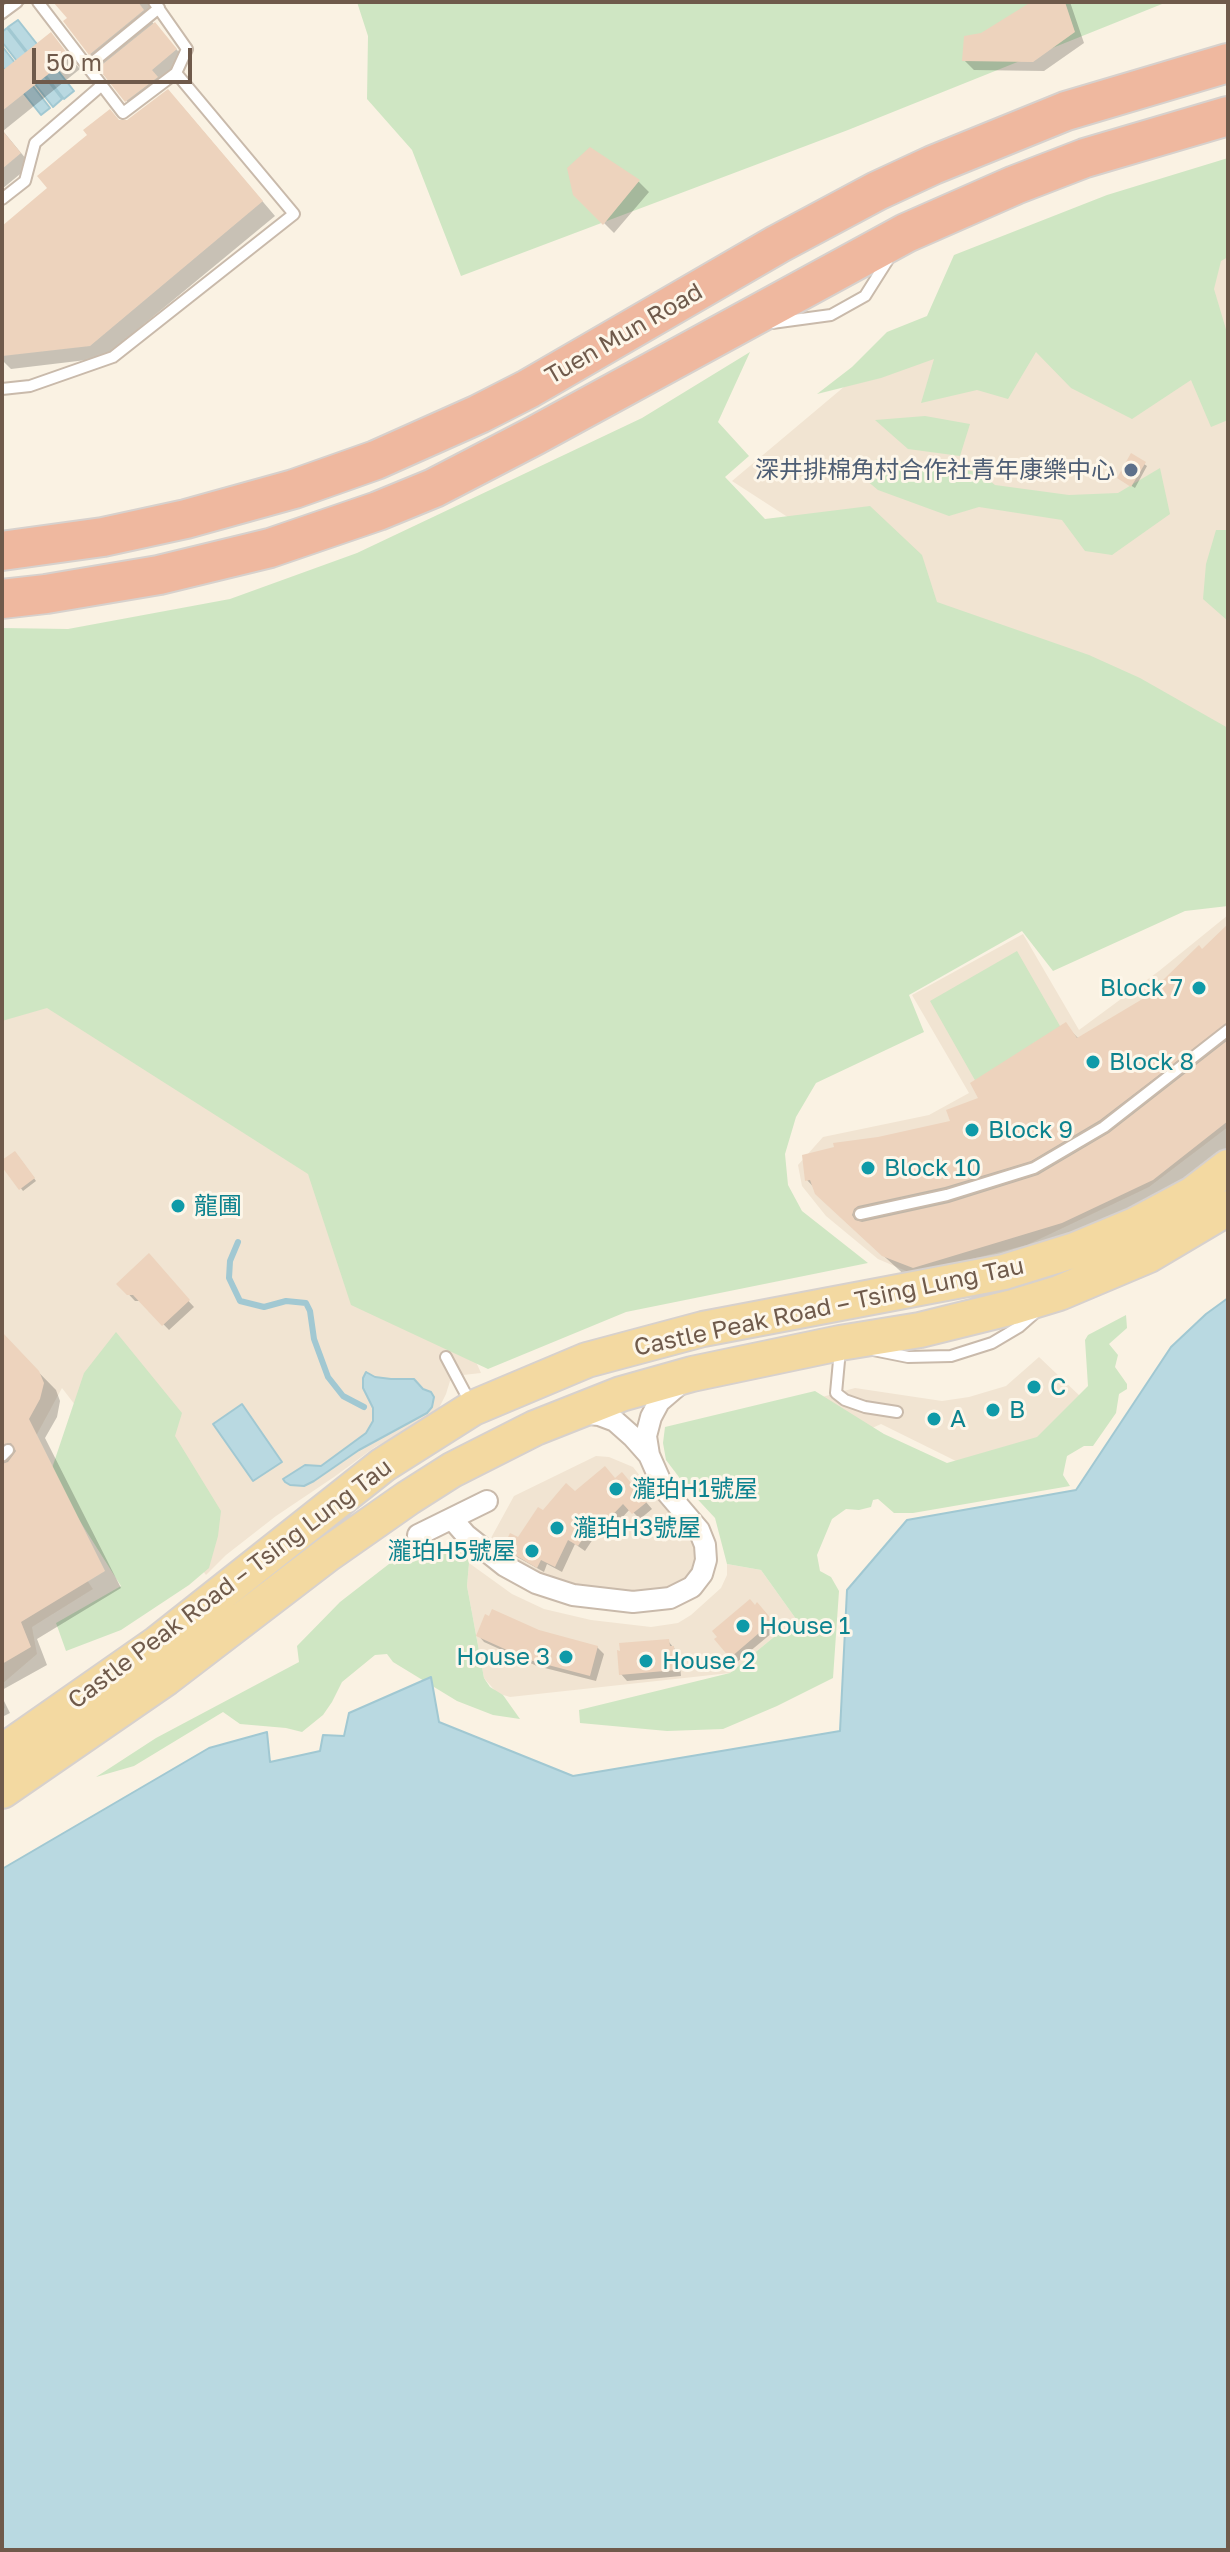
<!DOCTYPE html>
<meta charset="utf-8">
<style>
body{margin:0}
#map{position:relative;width:1230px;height:2552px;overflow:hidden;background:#faf2e3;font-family:"Golos Text",sans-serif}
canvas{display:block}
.frame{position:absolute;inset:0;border:4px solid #6f5a4b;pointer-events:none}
.scale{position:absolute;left:32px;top:48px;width:160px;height:36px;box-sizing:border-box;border:4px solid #6f5a4b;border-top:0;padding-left:10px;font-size:24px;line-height:28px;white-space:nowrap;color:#6f5a4b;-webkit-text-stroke:6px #fdf6e9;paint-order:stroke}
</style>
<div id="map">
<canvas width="1230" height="2552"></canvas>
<div class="frame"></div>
<div class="scale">50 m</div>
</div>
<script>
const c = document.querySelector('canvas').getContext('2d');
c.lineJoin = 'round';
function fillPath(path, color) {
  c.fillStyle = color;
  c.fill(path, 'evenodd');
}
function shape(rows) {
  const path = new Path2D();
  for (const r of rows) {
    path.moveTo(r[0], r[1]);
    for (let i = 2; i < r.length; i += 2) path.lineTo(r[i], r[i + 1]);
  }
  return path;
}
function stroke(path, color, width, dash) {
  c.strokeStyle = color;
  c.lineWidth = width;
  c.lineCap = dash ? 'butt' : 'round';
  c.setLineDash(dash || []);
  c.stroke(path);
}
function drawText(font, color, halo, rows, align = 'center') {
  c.font = font + ' "Golos Text","Noto Sans TC",sans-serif';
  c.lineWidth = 6;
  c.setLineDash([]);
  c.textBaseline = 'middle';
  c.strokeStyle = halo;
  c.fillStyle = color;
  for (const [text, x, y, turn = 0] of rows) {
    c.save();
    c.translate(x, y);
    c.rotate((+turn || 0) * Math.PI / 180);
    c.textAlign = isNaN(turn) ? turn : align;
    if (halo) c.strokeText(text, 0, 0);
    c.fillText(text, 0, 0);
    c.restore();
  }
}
fillPath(shape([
 [1228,250,1228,802,732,481,864,370],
 [95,853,457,1319,481,1373,463,1375,450,1381,446,1394,439,1408,415,1426,375,1447,334,1477,276,1516,226,1555,206,1575,62,1388,36,1436,23,1484,93,1589,32,1627,37,1654,2,1684,5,1708,2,1710,2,918],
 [1228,915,1228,1127,1149,1187,1027,1245,913,1274,878,1259,826,1216,802,1186,798,1165,823,1137,929,1115,969,1093,912,995,1023,934,1079,1030,1159,971],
 [1039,1357,1081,1397,1042,1442,966,1466,881,1424,870,1429,822,1397,855,1388,942,1401,969,1397,1006,1386],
 [596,1456,609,1457,633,1467,694,1544,696,1561,684,1586,660,1597,557,1583,504,1558,494,1548,491,1538,514,1496],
 [469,1563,512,1594,544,1609,591,1620,651,1627,678,1623,691,1615,721,1588,727,1575,727,1564,761,1570,796,1619,730,1673,510,1697,497,1693,484,1678,467,1586]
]), '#f1e4d2');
fillPath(shape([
 [357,2,1167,2,848,130,461,276,412,150,367,99,368,36],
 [1228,158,1228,257,1221,261,1214,289,1228,336,1228,420,1211,427,1191,380,1132,419,1071,388,1036,352,1008,399,977,390,921,403,934,359,881,378,817,394,852,367,887,332,927,316,954,255,1107,195],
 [750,352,718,422,749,456,725,477,765,519,870,506,922,555,937,602,1089,655,1140,678,1228,728,1228,906,1185,911,1053,971,1022,931,909,995,924,1032,816,1083,796,1117,785,1154,788,1185,802,1211,868,1263,626,1312,488,1369,351,1305,308,1174,47,1008,2,1021,2,628,68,629,230,599,357,553,642,418],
 [925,416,970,424,960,456,908,449,875,420],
 [877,459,979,472,995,485,1069,495,1118,493,1160,468,1170,514,1112,555,1085,551,1062,520,979,507,949,516,878,490,866,480],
 [1216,530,1228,530,1228,621,1203,599,1206,564],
 [1017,951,1064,1033,976,1082,930,1001],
 [1126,1315,1127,1328,1109,1344,1118,1355,1115,1367,1127,1384,1127,1389,1119,1394,1116,1413,1093,1446,1084,1446,1067,1456,1063,1475,1070,1486,913,1513,894,1513,878,1499,873,1500,871,1507,859,1510,846,1509,832,1519,817,1555,820,1571,831,1577,839,1591,833,1678,777,1706,723,1729,667,1731,580,1723,579,1710,730,1673,796,1619,761,1570,727,1564,715,1518,688,1489,666,1460,663,1443,665,1427,815,1391,884,1434,947,1463,1037,1437,1088,1386,1085,1340,1088,1335],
 [116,1332,182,1413,175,1436,221,1511,218,1536,209,1568,189,1585,121,1630,66,1651,56,1623,121,1586,50,1474,84,1373],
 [463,1541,469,1563,467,1586,484,1678,490,1687,503,1695,520,1719,493,1715,457,1701,393,1662,387,1654,375,1655,342,1682,332,1702,323,1715,302,1732,286,1728,240,1724,223,1712,134,1766,96,1777,156,1738,299,1662,297,1646,340,1602,416,1543,424,1563]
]), '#cfe6c3');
const water = shape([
 [18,20,74,91,64,99,8,27,18,20],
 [7,28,62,99,53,107,2,42,2,32,7,28],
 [2,46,50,108,41,115,2,66,2,46],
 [1228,1298,1228,2550,2,2550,2,1869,209,1748,267,1732,270,1762,320,1751,323,1735,344,1736,349,1713,431,1677,439,1722,573,1776,840,1731,847,1590,907,1520,1076,1490,1171,1347,1206,1314,1228,1298],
 [366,1372,375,1377,391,1379,414,1379,423,1389,431,1392,434,1397,432,1407,427,1413,359,1450,314,1481,304,1486,290,1485,285,1482,283,1479,305,1465,321,1466,366,1433,373,1421,373,1408,363,1388,363,1378,366,1372],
 [242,1404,282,1462,253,1481,213,1424,242,1404]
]);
fillPath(water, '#b9d9e1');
stroke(water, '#a1c8d2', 2);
fillPath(shape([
 [2,2,27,2,2,22],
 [56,2,149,2,156,11,149,17,153,23,186,60,161,81,166,88,136,110,126,100,103,67,90,54,70,19],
 [1034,2,1070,2,1084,43,1044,71,974,70,964,60,981,35],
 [50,34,80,69,3,131,31,165,2,189,2,73],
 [181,105,275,216,103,358,11,369,2,360,2,229,50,189,120,122,128,122],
 [590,150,639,182,649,192,614,233,575,194],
 [1132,456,1147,466,1135,488,1122,480],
 [1228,927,1228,1163,1086,1246,909,1279,842,1218,807,1180,879,1139,952,1122,1065,1025,1079,1039,1169,985],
 [18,1156,36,1181,23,1191,2,1163],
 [169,1280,194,1307,169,1330,141,1301,135,1301,119,1284],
 [2,1335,56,1390,60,1401,57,1417,45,1438,121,1588,37,1639,47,1665,2,1690],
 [615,1480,628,1481,652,1509,640,1519,630,1509,608,1533,601,1527,585,1551,575,1544,562,1572,547,1564,544,1572,512,1554,506,1548,519,1540,543,1513,575,1494],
 [764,1611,778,1628,737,1662,720,1637],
 [490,1618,597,1647,604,1654,596,1681,537,1666,484,1642,478,1635],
 [668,1641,679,1654,681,1676,627,1681,621,1674],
 [2,1697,10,1713,2,1717]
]), '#0003');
stroke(shape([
 [238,1242,230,1261,229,1278,240,1301,264,1307,286,1301,306,1303,310,1311,314,1339,328,1377,343,1396,364,1407]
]), '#a1c8d2', 6);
fillPath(shape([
 [53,2,138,2,144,10,89,55,63,21,67,18],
 [1031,2,1065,2,1075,32,1033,62,962,61,964,36,981,33],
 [155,22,177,49,152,70,158,77,125,102,98,68],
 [51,32,70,57,2,111,2,71],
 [168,89,263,201,90,346,2,356,2,226,47,188,37,176,87,135,83,130,110,109,119,120,127,120],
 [2,130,21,153,2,169],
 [590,147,640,180,603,225,573,195,567,168],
 [1131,453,1146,462,1131,487,1117,478],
 [1228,924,1228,1022,1100,1120,1031,1161,945,1187,858,1206,854,1209,852,1215,855,1220,862,1222,949,1203,1038,1175,1109,1133,1228,1040,1228,1121,1153,1180,1062,1223,913,1268,882,1256,815,1194,810,1180,805,1181,802,1155,834,1147,833,1143,878,1137,950,1121,946,1110,978,1098,970,1083,1066,1022,1077,1038,1166,985,1162,981,1199,945,1202,949],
 [15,1151,35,1178,19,1190,2,1167,2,1160],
 [149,1253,190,1300,162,1326,133,1295,127,1295,116,1284],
 [2,1332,39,1371,44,1383,40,1399,29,1419,105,1571,21,1622,31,1647,2,1664,2,1464,8,1462,16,1451,11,1443,2,1445],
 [605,1466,615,1478,622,1472,647,1502,632,1514,623,1504,600,1528,594,1522,578,1546,568,1540,555,1567,541,1560,537,1568,503,1548,510,1533,518,1537,538,1507,543,1510,566,1483,575,1491],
 [750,1599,755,1605,757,1602,773,1621,730,1658,714,1639,717,1637,712,1631],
 [492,1609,539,1630,598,1646,590,1676,529,1660,476,1636,485,1614,489,1616],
 [669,1639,670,1646,674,1646,676,1670,619,1675,617,1650,620,1651,619,1643]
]), '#edd3bd');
const lane = shape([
 [154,2,187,49,176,73],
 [2,13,17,2],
 [88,66,159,8],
 [2,199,25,181,35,143,102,85],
 [772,323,831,315,865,296,889,258],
 [2,389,30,386,113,357,294,214,176,73,123,113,38,2],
 [860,1214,947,1195,1034,1168,1104,1127,1228,1030],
 [840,1350,836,1393,845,1400,865,1407,897,1412],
 [873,1350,908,1357,951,1356,992,1343,1019,1327,1036,1312],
 [446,1357,471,1404],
 [2,1456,8,1450]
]);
const street = shape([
 [649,1455,646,1436,651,1417,659,1402,680,1384],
 [452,1519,466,1535,505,1566,536,1583,573,1595,633,1602,670,1598,692,1587,702,1574,706,1560,705,1545,699,1530,664,1489,649,1455,633,1437,615,1421,599,1415,582,1413],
 [418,1535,487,1501]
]);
const primary = shape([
 [2,1752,158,1643,383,1465,473,1408,587,1360,703,1329,1004,1272,1075,1250,1135,1225,1193,1194,1228,1167],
 [2,1791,166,1678,328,1554,408,1498,452,1470,535,1428,621,1394,692,1374,840,1343,920,1330,1013,1307,1059,1293,1149,1255,1228,1208]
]);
const highway = shape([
 [2,551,103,537,186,519,294,489,376,460,479,414,528,389,778,244,877,191,933,165,1066,111,1228,63],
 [2,599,46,594,159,575,270,548,378,511,434,488,534,436,906,233,1015,185,1085,158,1228,116]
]);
stroke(lane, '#c9baab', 14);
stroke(street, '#c9baab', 24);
stroke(primary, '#d7d1cd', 38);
stroke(highway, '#d7d1cd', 42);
stroke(lane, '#fff', 10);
stroke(street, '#fff', 20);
stroke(primary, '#f3d9a1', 34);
stroke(highway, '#efb89f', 38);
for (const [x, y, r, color] of [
 [1131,470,8,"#5c6f8a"],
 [1199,988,8,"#0f9aa8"],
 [1093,1062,8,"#0f9aa8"],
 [972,1130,8,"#0f9aa8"],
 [868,1168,8,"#0f9aa8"],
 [178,1206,8,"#0f9aa8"],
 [1034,1387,8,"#0f9aa8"],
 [993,1410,8,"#0f9aa8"],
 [934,1419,8,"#0f9aa8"],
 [616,1489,8,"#0f9aa8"],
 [557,1528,8,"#0f9aa8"],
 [532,1551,8,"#0f9aa8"],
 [743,1626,8,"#0f9aa8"],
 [566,1657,8,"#0f9aa8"],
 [646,1661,8,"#0f9aa8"]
]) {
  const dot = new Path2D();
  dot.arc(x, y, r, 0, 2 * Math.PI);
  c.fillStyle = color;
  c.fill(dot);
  stroke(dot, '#fdf6e9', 3);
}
drawText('24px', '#6f5a4b', '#fdf6e9', [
 ["Tuen Mun Road",624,334,-30],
 ["Castle Peak Road – Tsing Lung Tau",829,1307,-12],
 ["Castle Peak Road – Tsing Lung Tau",230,1584,-37]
]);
drawText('24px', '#4e5e75', '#fdf6e9', [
 ["深井排棉角村合作社青年康樂中心",1115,470]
], 'right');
drawText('24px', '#0d838f', '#fdf6e9', [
 ["Block 7",1183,988,"right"],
 ["Block 8",1109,1062],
 ["Block 9",988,1130],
 ["Block 10",884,1168],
 ["龍圃",194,1206],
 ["C",1050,1387],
 ["B",1009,1410],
 ["A",950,1419],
 ["瀧珀H1號屋",632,1489],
 ["瀧珀H3號屋",573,1528],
 ["瀧珀H5號屋",516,1551,"right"],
 ["House 1",759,1626],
 ["House 3",550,1657,"right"],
 ["House 2",662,1661]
], 'left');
</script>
